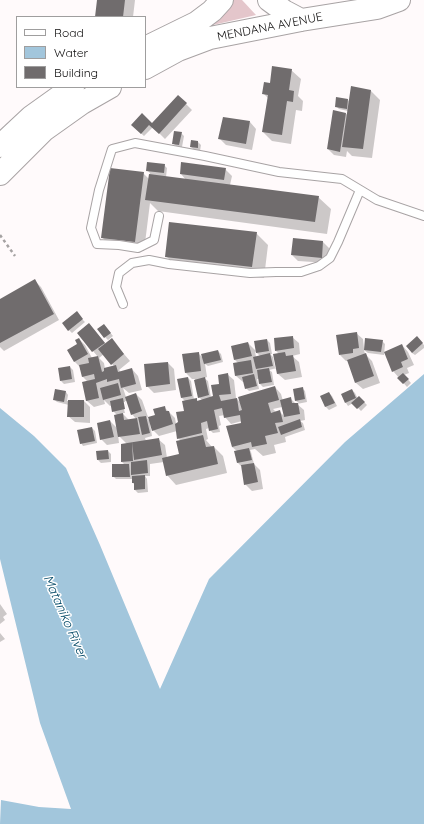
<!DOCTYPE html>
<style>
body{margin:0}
#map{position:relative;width:424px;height:824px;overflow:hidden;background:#fffafb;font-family:Quicksand,sans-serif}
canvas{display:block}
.legend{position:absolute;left:16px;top:16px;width:130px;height:72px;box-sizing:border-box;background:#fff;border:1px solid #9f9e9e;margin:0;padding:5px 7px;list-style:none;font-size:12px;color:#0e0d0d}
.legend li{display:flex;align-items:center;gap:8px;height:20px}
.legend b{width:20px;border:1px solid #9f9e9e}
</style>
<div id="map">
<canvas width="424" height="824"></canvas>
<ul class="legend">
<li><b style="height:5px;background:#fff"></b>Road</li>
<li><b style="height:11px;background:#a2c6dc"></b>Water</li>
<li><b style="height:11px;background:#706c6d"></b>Building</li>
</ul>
</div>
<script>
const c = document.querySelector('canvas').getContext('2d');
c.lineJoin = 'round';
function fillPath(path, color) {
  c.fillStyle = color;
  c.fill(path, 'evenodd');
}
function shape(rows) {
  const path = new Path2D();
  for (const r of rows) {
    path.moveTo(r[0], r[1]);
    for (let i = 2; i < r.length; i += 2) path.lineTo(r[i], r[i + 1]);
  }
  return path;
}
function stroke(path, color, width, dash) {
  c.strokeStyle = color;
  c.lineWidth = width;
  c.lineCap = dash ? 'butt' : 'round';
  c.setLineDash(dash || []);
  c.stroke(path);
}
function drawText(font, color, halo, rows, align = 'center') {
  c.font = font + ' Quicksand,sans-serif';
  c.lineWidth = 3;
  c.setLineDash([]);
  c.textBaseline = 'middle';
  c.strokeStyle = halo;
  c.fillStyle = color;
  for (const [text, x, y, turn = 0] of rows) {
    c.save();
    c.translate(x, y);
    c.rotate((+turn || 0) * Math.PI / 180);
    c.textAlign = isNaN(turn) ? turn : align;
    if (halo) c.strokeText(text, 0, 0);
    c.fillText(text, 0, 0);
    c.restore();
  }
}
fillPath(shape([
 [223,0,242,0,256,15,200,28]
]), '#e4c6cb');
fillPath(shape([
 [424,374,424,824,0,824,1,800,39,807,71,809,40,723,0,559,0,408,34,436,66,468,100,545,160,689,209,579,345,442]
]), '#a2c6dc');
fillPath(shape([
 [98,0,135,0,133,17,96,17],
 [291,70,301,79,298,96,303,101,302,111,296,110,291,144,272,141,263,132,268,98,263,93,270,84],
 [352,87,371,91,380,100,372,158,352,156,347,151,346,157,334,155,328,149,334,111,346,114,348,115,348,111,339,109,336,106,348,100,350,102],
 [186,104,192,110,165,139,153,127,144,136,132,125,152,124],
 [250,122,256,129,252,150,226,145,220,139],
 [181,133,184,136,182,147,176,146,173,143],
 [198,142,201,145,200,151,194,150,191,147],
 [182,163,225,169,232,176,230,185,318,197,331,209,327,234,158,211,150,203,144,251,111,247,102,237,143,173,149,179,150,173,147,170,164,165,167,168,166,177,186,180,181,174],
 [256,233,268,245,264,278,178,268,166,256],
 [323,242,329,248,328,263,298,261,292,255],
 [35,281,41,287,59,320,4,351,0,347,0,300],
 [79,316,85,322,72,333,69,330],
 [89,324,95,331,106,344,112,340,130,361,119,370,121,372,132,369,138,376,142,390,129,393,123,388,126,397,136,394,142,400,148,417,147,418,151,422,164,407,175,418,176,424,179,423,185,412,185,401,182,398,188,378,191,381,194,400,196,399,198,401,202,400,199,397,195,379,192,379,186,373,183,355,198,353,203,358,218,351,221,354,223,362,208,366,205,364,207,377,204,378,208,381,211,398,214,397,227,374,234,380,236,398,241,403,275,387,281,394,283,401,291,399,296,404,299,403,296,401,302,388,305,391,307,402,297,404,304,410,305,420,300,421,303,423,305,430,285,437,286,442,274,445,276,453,263,456,255,449,250,450,251,452,254,464,260,470,263,489,252,491,245,484,242,466,241,466,238,463,236,451,237,451,232,447,243,423,242,421,231,424,225,417,225,415,219,416,221,425,219,426,220,432,213,433,210,430,209,428,206,429,208,439,206,440,212,447,214,447,223,456,227,473,176,485,167,475,164,462,150,464,150,476,145,476,147,479,148,492,138,493,135,490,135,485,133,483,133,479,116,479,113,476,125,465,122,462,127,444,118,435,119,443,107,445,101,439,110,421,118,429,117,415,113,411,112,405,110,406,104,400,105,404,94,407,87,401,83,383,88,382,83,377,80,367,74,361,78,345,79,339,85,345,92,358,98,357,78,333],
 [104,354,112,364,115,367,105,369,104,363,99,358],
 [125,401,127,401,132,414,136,419,129,420,122,413,125,413,122,402,125,402,128,412],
 [282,407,285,417,280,412,276,412,273,409],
 [150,424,151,424,153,430,159,436,177,431,178,438,181,441,180,455,167,458,165,445,158,439,146,441,145,438,152,436],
 [104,325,113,336,108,340,105,337],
 [356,333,363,339,364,349,382,341,385,344,384,355,368,353,364,350,365,354,372,361,380,383,363,389,356,383,348,361,346,361,340,355],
 [292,337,299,343,300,354,292,356,299,362,302,377,285,380,278,374,277,368,269,370,272,372,274,385,263,387,260,384,259,379,257,379,259,389,249,391,246,388,244,382,243,382,236,376,234,364,238,363,235,360,232,347,248,343,257,352,267,340,270,343,272,354,270,354,273,357,275,368,277,368,279,354,276,351],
 [255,351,260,356,256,357],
 [417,338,424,345,424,348,415,355,412,353],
 [402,345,408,352,414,365,407,368,409,373,404,375,411,383,407,387,393,371],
 [168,363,174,369,176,390,154,393,147,386],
 [70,367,73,370,75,382,64,384,61,381],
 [352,390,355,393,358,399,359,397,367,405,361,411,353,403,348,406,346,403,342,395],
 [66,392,68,395,67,401,84,401,90,407,90,423,75,422,68,416,69,405,57,402,54,399],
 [329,393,332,396,337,406,329,410,326,407,321,396],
 [92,428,95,431,97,443,83,446,81,443],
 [108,451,111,454,111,462,101,463,98,460],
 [0,604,7,614,3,617,5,620,0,624],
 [0,633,5,639,0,642]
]), '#0003');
fillPath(shape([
 [97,0,125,0,123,17,95,17],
 [272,66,292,69,289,90,294,91,293,102,287,101,282,135,262,132,268,95,262,94,264,82,270,83],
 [351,86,371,90,363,149,342,147],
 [178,95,187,103,159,134,149,125,141,134,131,125,142,113,152,123],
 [336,97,348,99,347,109,335,107],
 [333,110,346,113,340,152,327,149],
 [223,117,250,121,246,144,218,139],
 [174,131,182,132,179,145,172,144],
 [191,140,198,141,198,148,190,147],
 [147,162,165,164,164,173,146,171],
 [181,162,226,168,224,180,180,174],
 [110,168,144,172,135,242,101,238],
 [149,174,319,196,315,222,145,200],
 [169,222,257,232,252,267,165,257],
 [293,238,323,241,322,258,291,255],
 [35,279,54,314,0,343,0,299],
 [77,311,83,319,68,331,62,323],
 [89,323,105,343,92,352,77,333],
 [104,324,111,333,104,338,97,329],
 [357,332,359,348,353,349,353,353,339,355,336,335],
 [293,336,294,348,275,351,274,338],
 [417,336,423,343,412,353,406,346],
 [79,338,88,354,74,362,67,350,77,344,75,340],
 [112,338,124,354,111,365,98,349],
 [365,338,383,340,381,352,364,350],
 [267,339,269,351,256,353,254,341],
 [248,342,252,356,234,360,231,346],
 [402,344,408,359,401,362,403,367,392,372,384,352],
 [218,350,221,360,204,364,201,354],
 [199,352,201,371,185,373,182,354],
 [285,352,286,356,293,355,296,371,277,374,273,354],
 [270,353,273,366,256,369,253,357],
 [366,353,374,376,355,383,347,360],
 [98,356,102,372,104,371,104,368,116,365,118,372,132,368,136,384,121,388,119,379,107,382,107,379,96,383,99,398,86,401,82,382,95,379,94,374,82,377,79,365,89,363,88,358],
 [251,360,253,373,235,376,233,363],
 [168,362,170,384,146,387,144,364],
 [70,366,72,379,60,381,58,368],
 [269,368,272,382,259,384,257,370],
 [228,373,231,394,219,395,221,401,237,398,239,411,242,410,238,397,275,386,279,400,268,403,271,413,280,410,283,422,275,423,278,433,265,436,267,444,252,447,251,442,232,447,226,426,241,423,240,415,224,418,222,408,214,410,218,429,209,431,207,421,201,423,202,433,177,439,175,424,178,422,176,412,184,411,182,401,197,398,197,401,213,396,211,385,219,384,218,375],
 [403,373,409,379,403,384,397,378],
 [254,374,257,386,245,389,242,377],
 [188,377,192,396,181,398,177,379],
 [205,377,209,395,198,398,194,380],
 [118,383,121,395,103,400,100,388],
 [303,387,305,399,295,401,293,389],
 [55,389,66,391,64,402,53,400],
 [352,389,356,398,345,403,341,394],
 [329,392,335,403,325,407,320,396],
 [136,393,142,411,131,415,125,397],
 [359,396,365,402,357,409,351,403],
 [291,397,292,403,298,403,300,414,284,417,280,400],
 [123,398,125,409,112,412,110,401],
 [68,400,84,400,84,417,67,417],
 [165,406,166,411,169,411,173,424,152,431,148,417,155,415,153,409],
 [123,413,124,420,137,418,140,434,118,437,114,415],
 [146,416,150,433,142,435,138,417],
 [300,419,302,427,281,435,278,427],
 [110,420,114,437,100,440,97,423],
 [92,427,95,441,80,444,77,430],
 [203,435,206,447,214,446,218,464,166,476,162,458,179,454,176,441],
 [159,438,162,455,134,460,132,442,133,461,121,462,121,444],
 [249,448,252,460,237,463,234,451],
 [108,450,109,459,97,460,96,451],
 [147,460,148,473,131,475,131,462],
 [254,463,258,482,244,485,241,465],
 [112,464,129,464,130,477,112,477],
 [145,475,145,489,134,490,134,483,132,483,132,476]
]), '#706c6d');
const service = shape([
 [159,216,154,240,138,248,119,245,97,244,91,228,99,190,112,149,135,143,205,156,279,172,342,179,377,200,424,216],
 [123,304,116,287,119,273,132,263,149,260,169,264,250,273,276,272,301,272,319,266,330,258,338,242,360,190]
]);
const secondary = shape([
 [269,0,284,11,301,20],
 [145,48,196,23,212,11,222,0],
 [145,68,178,50,210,38,301,20,377,8,399,0],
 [0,146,31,117,73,87],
 [0,174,44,130,82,103,110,87]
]);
stroke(service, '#a8a3a4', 10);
stroke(secondary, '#a8a3a4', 24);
stroke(shape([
 [0,235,15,256]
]), '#a5a2a2', 2.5, [3, 3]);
stroke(service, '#fff', 8);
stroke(secondary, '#fff', 22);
drawText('12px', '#0e0d0d', '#fff', [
 ["MENDANA AVENUE",270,27,-11]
]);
drawText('italic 13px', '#004765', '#fff', [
 ["Mataniko River",65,617,66]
]);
</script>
